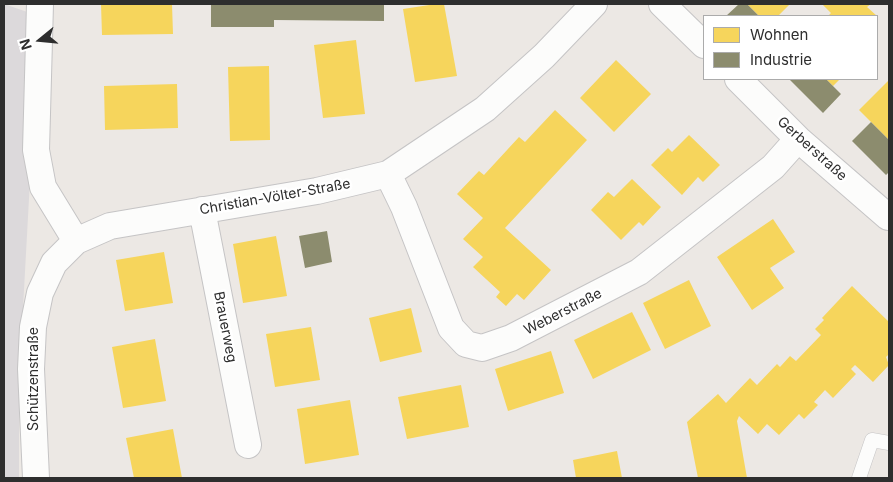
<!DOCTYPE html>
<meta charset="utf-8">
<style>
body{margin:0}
#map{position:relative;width:893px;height:482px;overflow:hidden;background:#ece8e4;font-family:Inter,sans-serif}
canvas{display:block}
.frame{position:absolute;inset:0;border:5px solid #2e2e2e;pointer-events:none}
.legend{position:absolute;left:703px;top:15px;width:175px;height:65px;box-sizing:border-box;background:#fff;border:1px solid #ababab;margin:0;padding:6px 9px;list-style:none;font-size:15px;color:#2e2e2e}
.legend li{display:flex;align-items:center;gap:10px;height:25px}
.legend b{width:25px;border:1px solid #ababab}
.north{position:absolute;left:15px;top:15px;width:50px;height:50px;-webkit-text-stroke:4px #fff;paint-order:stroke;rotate:253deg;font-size:14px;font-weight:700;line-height:20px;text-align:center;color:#2e2e2e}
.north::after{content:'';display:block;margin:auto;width:18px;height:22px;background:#2e2e2e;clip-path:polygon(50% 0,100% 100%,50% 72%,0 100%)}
</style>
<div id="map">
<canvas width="893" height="482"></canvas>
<div class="frame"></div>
<ul class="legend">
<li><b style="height:14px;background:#f6d55c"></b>Wohnen</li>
<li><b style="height:14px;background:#8c8c6e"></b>Industrie</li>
</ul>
<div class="north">N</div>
</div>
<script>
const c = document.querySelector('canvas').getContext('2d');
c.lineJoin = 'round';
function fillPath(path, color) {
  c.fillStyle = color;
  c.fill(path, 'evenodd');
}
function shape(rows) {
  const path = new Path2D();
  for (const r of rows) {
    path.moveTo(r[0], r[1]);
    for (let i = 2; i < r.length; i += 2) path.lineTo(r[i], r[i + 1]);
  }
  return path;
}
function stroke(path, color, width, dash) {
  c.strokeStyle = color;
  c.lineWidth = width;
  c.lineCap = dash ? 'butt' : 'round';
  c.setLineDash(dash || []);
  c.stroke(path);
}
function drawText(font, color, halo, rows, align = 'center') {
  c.font = font + ' Inter,sans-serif';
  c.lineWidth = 5;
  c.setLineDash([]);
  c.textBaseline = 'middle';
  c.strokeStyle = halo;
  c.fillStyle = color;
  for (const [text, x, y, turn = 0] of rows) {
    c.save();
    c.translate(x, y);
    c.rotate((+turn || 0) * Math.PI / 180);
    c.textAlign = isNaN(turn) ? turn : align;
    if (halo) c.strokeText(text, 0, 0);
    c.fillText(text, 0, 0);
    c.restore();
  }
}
fillPath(shape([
 [4,4,39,16,19,381,19,478,4,478]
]), '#dcd9db');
fillPath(shape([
 [101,4,172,4,173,34,102,35],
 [436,4,444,4,457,76,415,82,403,9],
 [747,4,790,4,778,16,759,16],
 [822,4,871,4,867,7,877,16,828,16,831,13],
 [356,40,365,114,323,118,314,45],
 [616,60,651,94,614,132,580,98],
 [269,66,270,140,230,141,228,67],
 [826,79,840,79,833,86],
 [889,80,889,140,859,110],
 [177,84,178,128,105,130,104,86],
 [555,110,587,140,505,228,551,270,524,300,517,294,506,306,496,297,500,292,473,267,483,257,463,239,483,218,457,194,479,171,484,175,519,137,525,142],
 [689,135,720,165,703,182,698,177,682,195,651,165,668,148,672,152],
 [632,179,661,207,643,226,639,222,621,240,591,210,608,192,614,197],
 [773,219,795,252,770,268,784,288,752,310,717,257],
 [276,236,287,296,243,303,233,244],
 [164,252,173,303,125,311,116,260],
 [689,280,711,326,665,349,643,303],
 [852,286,889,322,889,354,886,357,889,365,873,382,855,365,851,369,856,374,833,398,825,390,814,402,818,405,804,419,799,414,779,435,767,424,758,434,739,416,737,421,747,478,698,478,687,422,718,394,726,403,750,378,757,385,777,364,780,367,790,356,796,361,821,335,815,329,824,320,822,318],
 [411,308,422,352,380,362,369,318],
 [632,312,651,350,593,379,574,340],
 [311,327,320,380,275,387,266,334],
 [155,339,166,401,123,408,112,347],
 [551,351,564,393,508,411,495,369],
 [461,385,469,427,407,439,398,397],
 [350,400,359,455,305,464,297,409],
 [173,429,182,478,134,478,126,438],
 [617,451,622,478,576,478,573,460]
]), '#f6d55c');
fillPath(shape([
 [211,4,384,4,384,21,274,20,274,27,211,27],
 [739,4,747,4,759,16,726,16],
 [789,79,826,79,841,94,823,113],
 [871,122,889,140,889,172,886,175,852,141],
 [327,231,332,262,305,268,299,236]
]), '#8c8c6e');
const lane = shape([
 [859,478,872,440,889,443]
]);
const street = shape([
 [40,4,36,150,43,187,76,241],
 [662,4,704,45],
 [738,79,798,139,888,217],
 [388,174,404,207,451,328,466,344,482,348,511,338,639,272,773,167,798,139],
 [202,210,248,445],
 [36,478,31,369,33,327,40,293,54,263,76,241,110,226,317,191,388,174,485,109,544,56,594,4]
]);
stroke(lane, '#c5c4c5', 15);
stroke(street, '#c5c4c5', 28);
stroke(lane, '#fcfcfb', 14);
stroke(street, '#fcfcfb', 26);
drawText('14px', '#2e2e2e', '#fff', [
 ["Gerberstraße",812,149,42],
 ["Christian-Völter-Straße",275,197,-10],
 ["Weberstraße",563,312,-27],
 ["Brauerweg",225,327,79],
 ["Schützenstraße",34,379,-90]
]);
</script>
